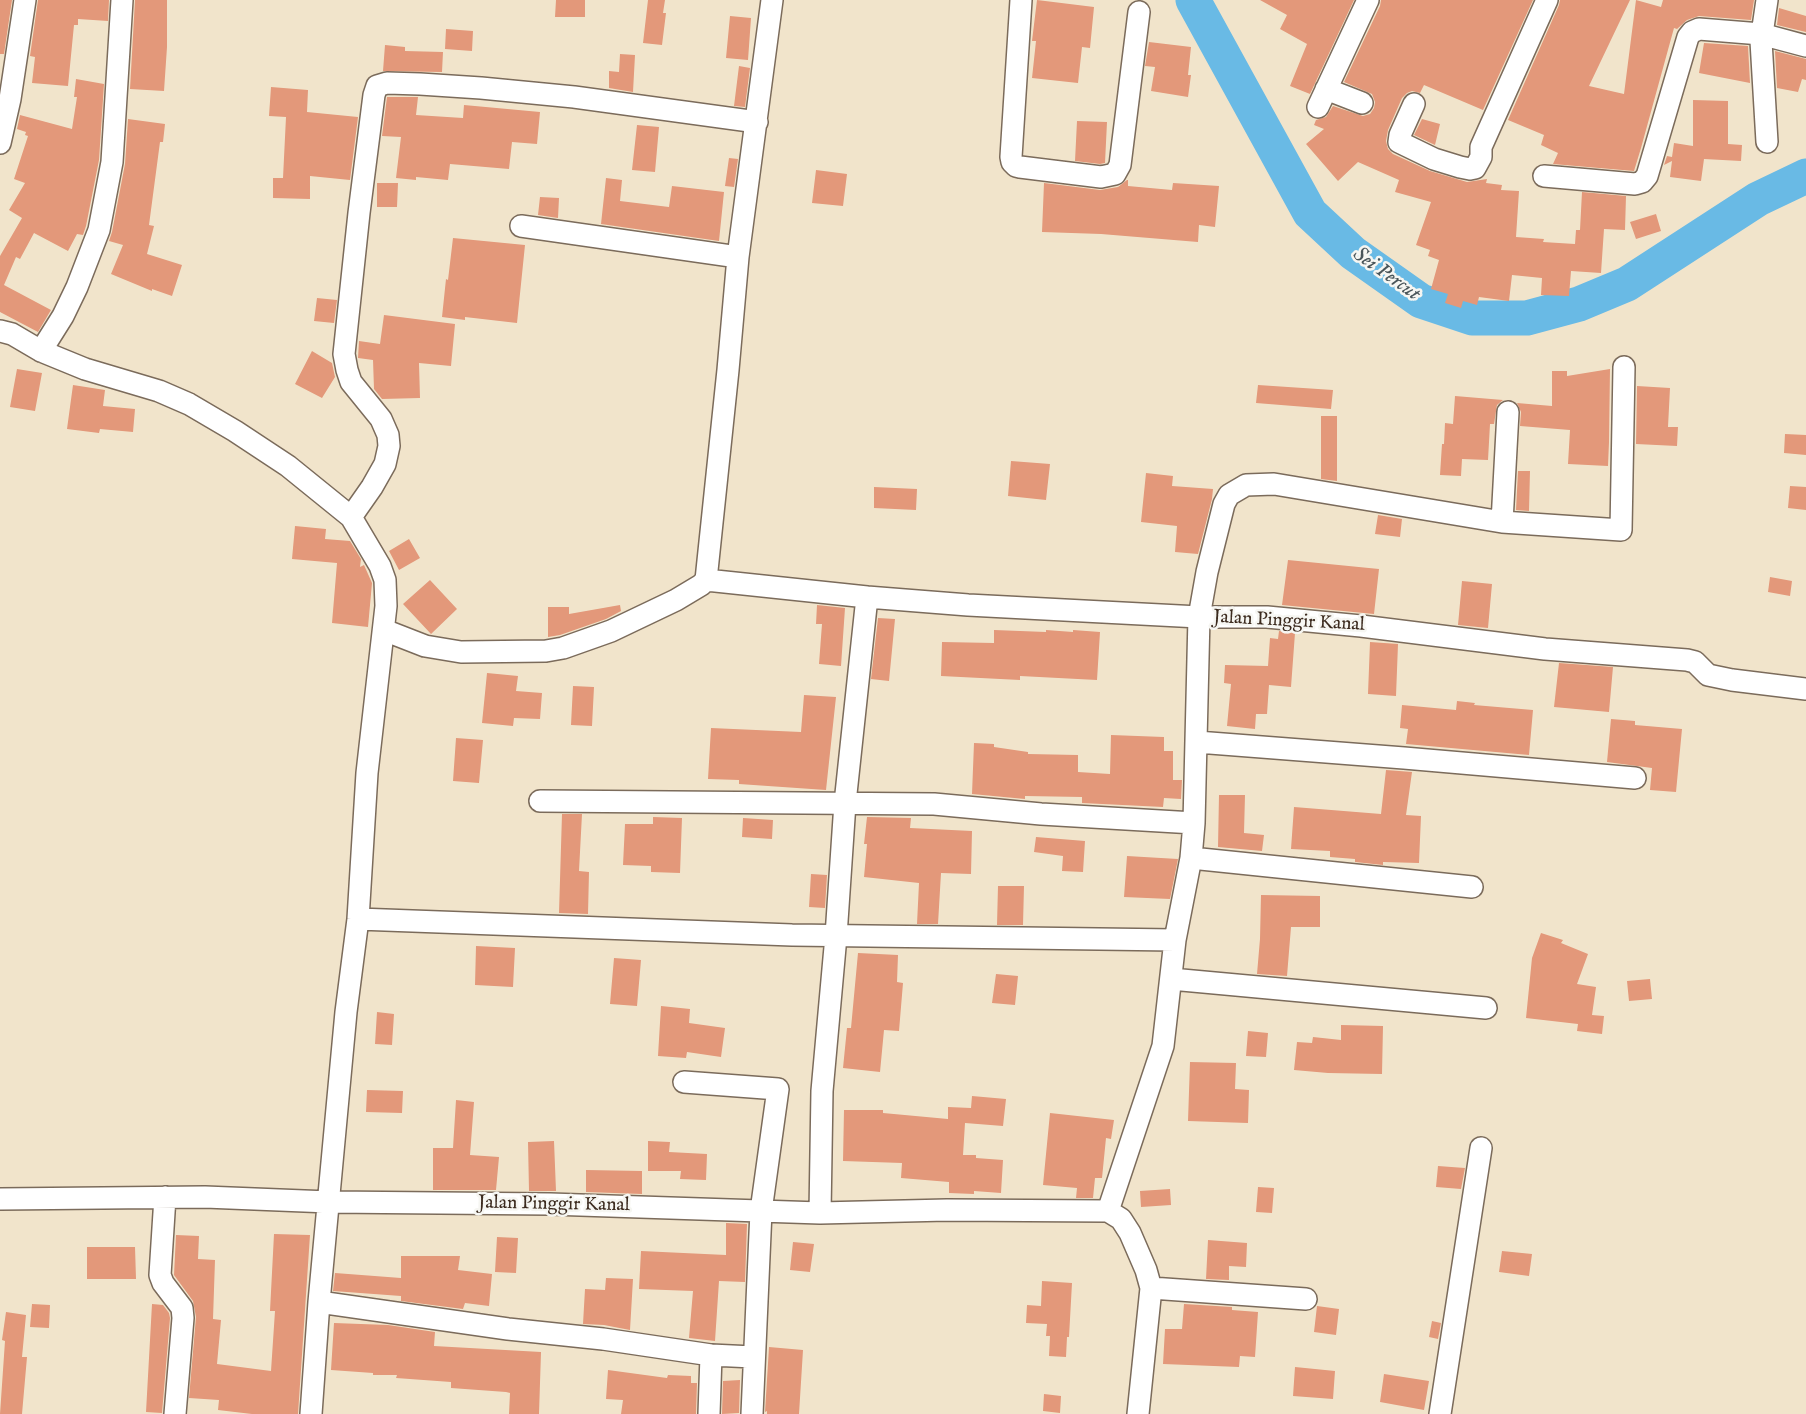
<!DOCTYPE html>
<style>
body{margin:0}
canvas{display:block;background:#f1e4cb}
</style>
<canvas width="1806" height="1414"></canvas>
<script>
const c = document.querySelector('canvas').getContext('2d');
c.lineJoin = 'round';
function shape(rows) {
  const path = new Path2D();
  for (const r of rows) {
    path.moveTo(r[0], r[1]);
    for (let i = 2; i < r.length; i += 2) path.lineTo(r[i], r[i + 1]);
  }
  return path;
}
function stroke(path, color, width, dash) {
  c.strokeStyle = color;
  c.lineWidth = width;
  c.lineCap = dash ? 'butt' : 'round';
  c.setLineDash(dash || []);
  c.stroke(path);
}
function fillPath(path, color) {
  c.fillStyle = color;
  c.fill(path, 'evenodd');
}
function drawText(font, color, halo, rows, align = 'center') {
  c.font = font + ' "IM FELL English",serif';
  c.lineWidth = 5;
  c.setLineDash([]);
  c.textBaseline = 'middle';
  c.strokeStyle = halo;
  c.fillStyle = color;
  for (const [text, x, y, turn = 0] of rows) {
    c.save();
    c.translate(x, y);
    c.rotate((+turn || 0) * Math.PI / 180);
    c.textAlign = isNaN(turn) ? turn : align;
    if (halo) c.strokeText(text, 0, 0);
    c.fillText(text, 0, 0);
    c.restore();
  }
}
stroke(shape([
 [1193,0,1310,213,1353,253,1421,301,1472,318,1527,318,1579,304,1627,284,1758,199,1806,176]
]), '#69bae5', 35);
fillPath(shape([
 [0,0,12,0,4,54,0,54],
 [38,0,109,0,108,21,78,19,78,25,74,25,68,86,32,83,35,57,30,56],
 [135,0,167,0,167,47,164,91,130,89],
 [556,0,585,0,585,17,555,17],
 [648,0,665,0,663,13,666,13,662,45,643,43],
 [1037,0,1094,7,1090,48,1082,47,1078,83,1032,78,1036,41,1032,41],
 [1260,0,1354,0,1310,94,1290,86,1307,44,1280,29,1287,15],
 [1381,0,1533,0,1483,110,1424,85,1420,93,1412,91,1407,93,1402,98,1388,130,1386,141,1388,149,1393,154,1430,171,1467,182,1487,179,1486,183,1502,185,1501,190,1519,191,1516,237,1544,239,1543,242,1575,244,1576,230,1580,230,1582,192,1626,196,1625,230,1604,229,1601,273,1571,271,1569,296,1541,295,1542,278,1512,275,1509,301,1479,297,1477,305,1463,301,1461,308,1445,303,1448,294,1431,289,1439,260,1428,256,1430,250,1416,245,1431,202,1395,192,1399,180,1358,162,1338,181,1306,144,1324,129,1314,125,1316,120,1326,117,1333,106,1363,116,1370,114,1374,108,1375,102,1372,94,1344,82,1380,6],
 [1560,0,1630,0,1589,86,1624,94,1636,0,1661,7,1663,0,1754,0,1751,20,1699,16,1687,20,1677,29,1674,28,1641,148,1634,171,1553,164,1558,153,1541,145,1544,135,1508,120,1559,5],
 [1779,8,1806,16,1806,32,1777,25],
 [730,16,751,18,748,60,726,58],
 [446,29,473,31,472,51,445,49],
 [1149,42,1191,47,1188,75,1191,75,1188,97,1151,91,1155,67,1145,66],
 [1704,43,1748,46,1750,83,1699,73],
 [385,45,405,47,405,51,443,52,442,72,383,71],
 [1775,51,1806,59,1806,80,1802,79,1798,92,1777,88],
 [620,54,635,55,633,92,609,88,609,71,619,72],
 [739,66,750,68,745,107,734,106],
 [76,79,104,84,99,160,86,226,83,235,77,234,68,251,34,233,20,259,16,257,4,285,51,310,38,332,0,312,0,256,22,218,9,210,25,183,14,179,28,136,25,135,26,132,17,129,20,115,72,129,77,97,74,97],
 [271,87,308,90,307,112,358,117,350,180,310,176,310,199,273,198,273,178,283,178,286,117,269,116],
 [387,97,418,97,416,115,463,118,464,105,540,112,537,144,512,142,509,169,450,164,448,180,416,177,416,180,396,178,401,137,382,136],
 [1693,100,1728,101,1728,144,1742,145,1741,161,1704,159,1701,181,1670,177,1672,161,1664,165,1667,156,1672,157,1674,143,1693,146],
 [128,119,165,124,163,142,160,142,149,225,154,226,147,254,182,265,172,296,152,289,152,291,111,274,123,245,109,241,112,232,125,164],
 [1422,119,1440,124,1435,145,1414,135],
 [1077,121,1107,122,1105,163,1100,164,1075,161],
 [637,125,659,127,655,172,632,170],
 [729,158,738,159,734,187,725,186],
 [816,170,847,174,843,206,812,203],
 [606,178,622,180,620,201,669,207,672,186,724,192,719,241,601,224],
 [1127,180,1128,180,1128,186,1172,190,1173,183,1219,186,1215,227,1199,225,1198,242,1101,234,1042,232,1044,183,1100,190,1118,187],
 [377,183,398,183,397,207,377,207],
 [540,197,559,198,558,218,538,215],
 [1656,214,1661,231,1636,239,1630,222],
 [453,238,525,245,517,323,465,317,465,320,442,317,446,279,448,280],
 [317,298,337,300,334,323,314,321],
 [384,315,455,324,451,366,419,363,420,398,382,399,374,389,373,360,358,358,359,341,380,344],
 [312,351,332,363,335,377,322,398,295,384],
 [17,369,42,373,35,411,10,407],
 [1610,369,1609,442,1608,466,1568,464,1570,430,1520,426,1521,412,1517,403,1552,406,1552,371,1567,371,1567,376],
 [73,385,105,390,103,406,135,409,133,432,100,429,99,433,67,429],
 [1258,385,1333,390,1331,409,1256,403],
 [1637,386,1670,388,1668,427,1678,427,1677,446,1636,444],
 [1455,396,1503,400,1497,405,1494,424,1490,424,1488,460,1462,459,1461,476,1440,475,1442,444,1444,444,1445,423,1453,424],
 [1321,416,1337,416,1337,481,1321,479],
 [1785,434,1806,435,1806,455,1784,453],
 [1011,461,1050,464,1046,500,1008,496],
 [1518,471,1530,471,1529,511,1516,510],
 [1146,473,1173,476,1172,486,1213,489,1212,499,1198,554,1175,552,1177,526,1141,522],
 [1790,486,1806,487,1806,510,1788,508],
 [874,487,917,489,916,510,874,508],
 [1378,515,1402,519,1400,537,1375,534],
 [295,526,326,529,325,539,350,541,361,559,360,567,364,565,372,583,368,627,332,623,337,563,292,559],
 [409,539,420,558,399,570,389,551],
 [1288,560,1379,569,1374,614,1282,605],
 [1770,577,1792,581,1790,596,1768,592],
 [430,580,457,609,431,634,403,604],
 [1462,581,1492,584,1488,628,1458,625],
 [620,605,621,611,606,619,560,635,548,637,548,607,569,607,569,614],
 [817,605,845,608,841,666,819,664,822,624,816,624],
 [878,618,895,619,889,681,871,679],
 [994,630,1046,632,1046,630,1073,632,1073,630,1100,632,1097,680,1020,676,1020,680,941,676,942,642,994,643],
 [1279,631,1295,633,1291,687,1269,685,1267,714,1256,714,1255,729,1227,726,1231,684,1224,683,1225,665,1268,666,1270,638,1278,639],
 [1370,642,1398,644,1396,696,1368,694],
 [1559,663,1613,667,1609,712,1554,707],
 [487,673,518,676,516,691,542,693,540,719,514,718,513,726,482,723],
 [573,686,594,687,592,726,571,725],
 [804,695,836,697,826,790,739,784,739,780,708,779,711,728,801,732],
 [1457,701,1475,703,1474,705,1533,710,1529,755,1406,744,1408,729,1400,728,1402,705,1456,710],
 [1611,719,1635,721,1635,725,1682,729,1676,792,1650,790,1652,768,1607,762],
 [1111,735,1164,737,1164,751,1173,751,1173,780,1182,780,1181,799,1164,798,1163,807,1082,803,1082,797,1025,796,1025,799,972,794,974,743,994,744,994,747,1028,752,1028,754,1078,755,1078,772,1110,774],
 [456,738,483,740,479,783,453,781],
 [1386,770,1412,772,1406,815,1421,816,1419,863,1383,862,1383,865,1355,862,1355,859,1330,857,1330,851,1291,849,1294,807,1381,814],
 [1219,795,1245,795,1244,833,1264,835,1262,851,1218,847],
 [562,814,582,814,579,871,589,872,588,914,559,913],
 [653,817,682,818,680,873,651,872,651,866,623,865,625,824,653,824],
 [867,817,911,818,910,828,972,831,971,874,941,873,938,924,917,924,919,883,864,877,867,844,864,844],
 [743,818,773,820,772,839,742,837],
 [1036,837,1085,841,1083,872,1062,871,1063,856,1034,852],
 [1127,856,1178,859,1170,899,1124,897],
 [811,874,827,875,825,908,809,907],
 [998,886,1024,886,1023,925,997,925],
 [1261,895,1320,896,1320,927,1291,927,1287,976,1257,974,1260,939],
 [1541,933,1563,940,1561,943,1588,954,1577,984,1596,987,1592,1015,1604,1016,1602,1034,1577,1031,1578,1024,1526,1018,1532,958],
 [476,946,515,948,513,987,475,985],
 [858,953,898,955,897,982,903,983,899,1031,884,1030,880,1072,843,1068,847,1028,851,1028],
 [614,958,641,960,637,1006,610,1004],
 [996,974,1018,976,1015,1005,992,1003],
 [1650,979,1652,999,1629,1001,1627,981],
 [661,1006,690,1009,689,1023,725,1028,721,1057,687,1052,686,1058,658,1056],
 [377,1012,394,1014,392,1045,375,1044],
 [1341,1025,1383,1026,1382,1074,1328,1073,1294,1070,1297,1042,1312,1043,1313,1037,1341,1040],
 [1248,1031,1268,1033,1266,1057,1246,1056],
 [1190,1062,1236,1063,1235,1089,1249,1090,1248,1123,1188,1121],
 [367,1090,403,1091,402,1113,366,1112],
 [972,1096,1006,1099,1003,1126,965,1123,963,1155,976,1155,976,1158,1003,1160,1001,1193,974,1191,974,1194,949,1193,949,1182,901,1178,902,1163,843,1161,844,1110,883,1110,883,1113,948,1119,948,1107,971,1108],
 [456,1100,474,1102,470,1155,499,1157,496,1190,433,1190,433,1148,453,1148],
 [1050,1113,1114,1120,1111,1139,1106,1138,1102,1178,1095,1178,1093,1198,1076,1198,1077,1188,1043,1185],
 [554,1141,556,1191,529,1191,528,1142],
 [648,1141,670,1142,669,1152,707,1154,706,1180,680,1179,681,1171,648,1171],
 [1438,1166,1465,1168,1461,1189,1436,1187],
 [586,1170,642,1171,642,1194,586,1192],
 [1258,1187,1274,1188,1272,1213,1256,1212],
 [1170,1189,1171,1205,1141,1207,1140,1191],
 [726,1223,747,1224,745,1282,719,1281,715,1341,689,1338,693,1291,639,1289,641,1251,726,1255],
 [274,1234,310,1235,298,1414,252,1414,218,1410,219,1400,189,1398,196,1317,193,1301,174,1275,176,1235,199,1236,198,1259,215,1260,213,1319,221,1320,217,1364,271,1371,275,1311,270,1311],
 [497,1237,518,1238,516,1273,495,1272],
 [1208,1240,1247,1243,1246,1267,1229,1266,1229,1280,1206,1279],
 [793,1242,814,1244,810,1272,790,1270],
 [87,1247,135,1247,136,1279,87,1279],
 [1502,1251,1532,1254,1529,1276,1499,1272],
 [401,1256,460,1256,458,1270,492,1274,489,1306,465,1303,463,1309,401,1301,401,1296,333,1291,335,1273,401,1278],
 [606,1278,633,1279,630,1330,604,1325,583,1324,585,1289,605,1290],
 [1042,1281,1072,1283,1069,1337,1067,1337,1066,1357,1049,1356,1050,1336,1046,1336,1047,1324,1026,1323,1027,1305,1041,1306],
 [32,1304,50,1305,49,1328,30,1327],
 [152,1304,163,1305,169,1313,170,1318,162,1413,146,1412],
 [1184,1304,1232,1307,1232,1310,1258,1312,1255,1357,1240,1356,1239,1367,1163,1364,1165,1329,1182,1329],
 [1317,1306,1339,1309,1336,1335,1314,1332],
 [6,1312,26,1315,22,1357,27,1357,22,1414,0,1414,5,1341,2,1340],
 [1432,1321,1441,1323,1438,1339,1429,1337],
 [334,1323,388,1325,435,1332,434,1346,541,1352,539,1414,509,1414,510,1393,506,1392,451,1388,451,1382,396,1378,397,1375,373,1375,373,1373,331,1370],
 [769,1347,803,1350,799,1414,767,1414,767,1411,765,1412],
 [1295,1367,1335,1371,1333,1399,1293,1396],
 [608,1370,667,1378,668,1375,691,1376,691,1383,697,1383,696,1414,621,1414,623,1400,606,1399],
 [1384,1374,1429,1381,1424,1410,1380,1402],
 [740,1380,739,1413,722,1414,723,1381],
 [1044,1394,1061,1396,1060,1413,1043,1411]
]), '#e3987a');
const minor = shape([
 [1021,0,1011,157,1012,162,1016,166,1020,167,1101,177,1115,174,1120,165,1139,12],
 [1326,89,1362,103],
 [1414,104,1400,135,1399,142,1434,159,1460,167,1470,169,1475,168,1481,157,1481,147,1547,0],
 [1318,107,1368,0],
 [1767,142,1761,41,1767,0],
 [0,143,10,99,25,0],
 [1544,176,1635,184,1642,182,1647,176,1688,37,1692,32,1699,29,1761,34,1806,46],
 [521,226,738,257],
 [0,331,12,334,41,351,85,369,159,391,189,404,235,431,288,466,351,517,380,566,385,580,386,606,367,773,358,919,346,1012,319,1302,311,1414],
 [41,351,63,316,77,287,99,230,112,162,122,0],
 [351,517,372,487,385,464,389,446,388,435,381,419,351,382,347,370,344,354,359,213,374,95,377,86,387,83,420,84,481,88,574,97,757,122],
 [1502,522,1508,412],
 [706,580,867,597,968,605,1199,617,1267,617,1361,626,1545,649,1687,660,1695,662,1708,675,1732,680,1806,689],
 [384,630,425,646,461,652,546,651,563,648,611,631,676,600,701,585,706,580,728,370,738,257,772,0],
 [1197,742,1404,758,1635,778],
 [540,801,934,804,1041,814,1194,823],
 [1191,858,1472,887],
 [358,919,792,935,1175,940],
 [1171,979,1486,1008],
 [684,1082,778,1089,761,1211,752,1414],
 [165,1197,160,1275,163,1283,182,1308,183,1318,175,1414],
 [0,1199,205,1197,329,1202,550,1204,820,1213,947,1210,1108,1211,1121,1219,1130,1233,1146,1270,1151,1288,1138,1414],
 [1108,1211,1163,1046,1175,940,1191,858,1194,823,1199,617,1207,572,1224,504,1229,495,1246,485,1274,484,1502,522,1621,530,1624,367],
 [820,1213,822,1091,836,936,845,803,867,597],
 [1151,1288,1306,1299],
 [319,1302,508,1329,603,1339,711,1355,753,1357],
 [709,1414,711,1355],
 [1440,1414,1481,1148]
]);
stroke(minor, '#7b6b5b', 24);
stroke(minor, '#fff', 21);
drawText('19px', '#3b2a1e', '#f6f6f2', [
 ["Jalan Pinggir Kanal",1289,622,3],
 ["Jalan Pinggir Kanal",554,1205,1]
]);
drawText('italic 21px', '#49555a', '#f6f6f2', [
 ["Sei Percut",1386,275,35]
]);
</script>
